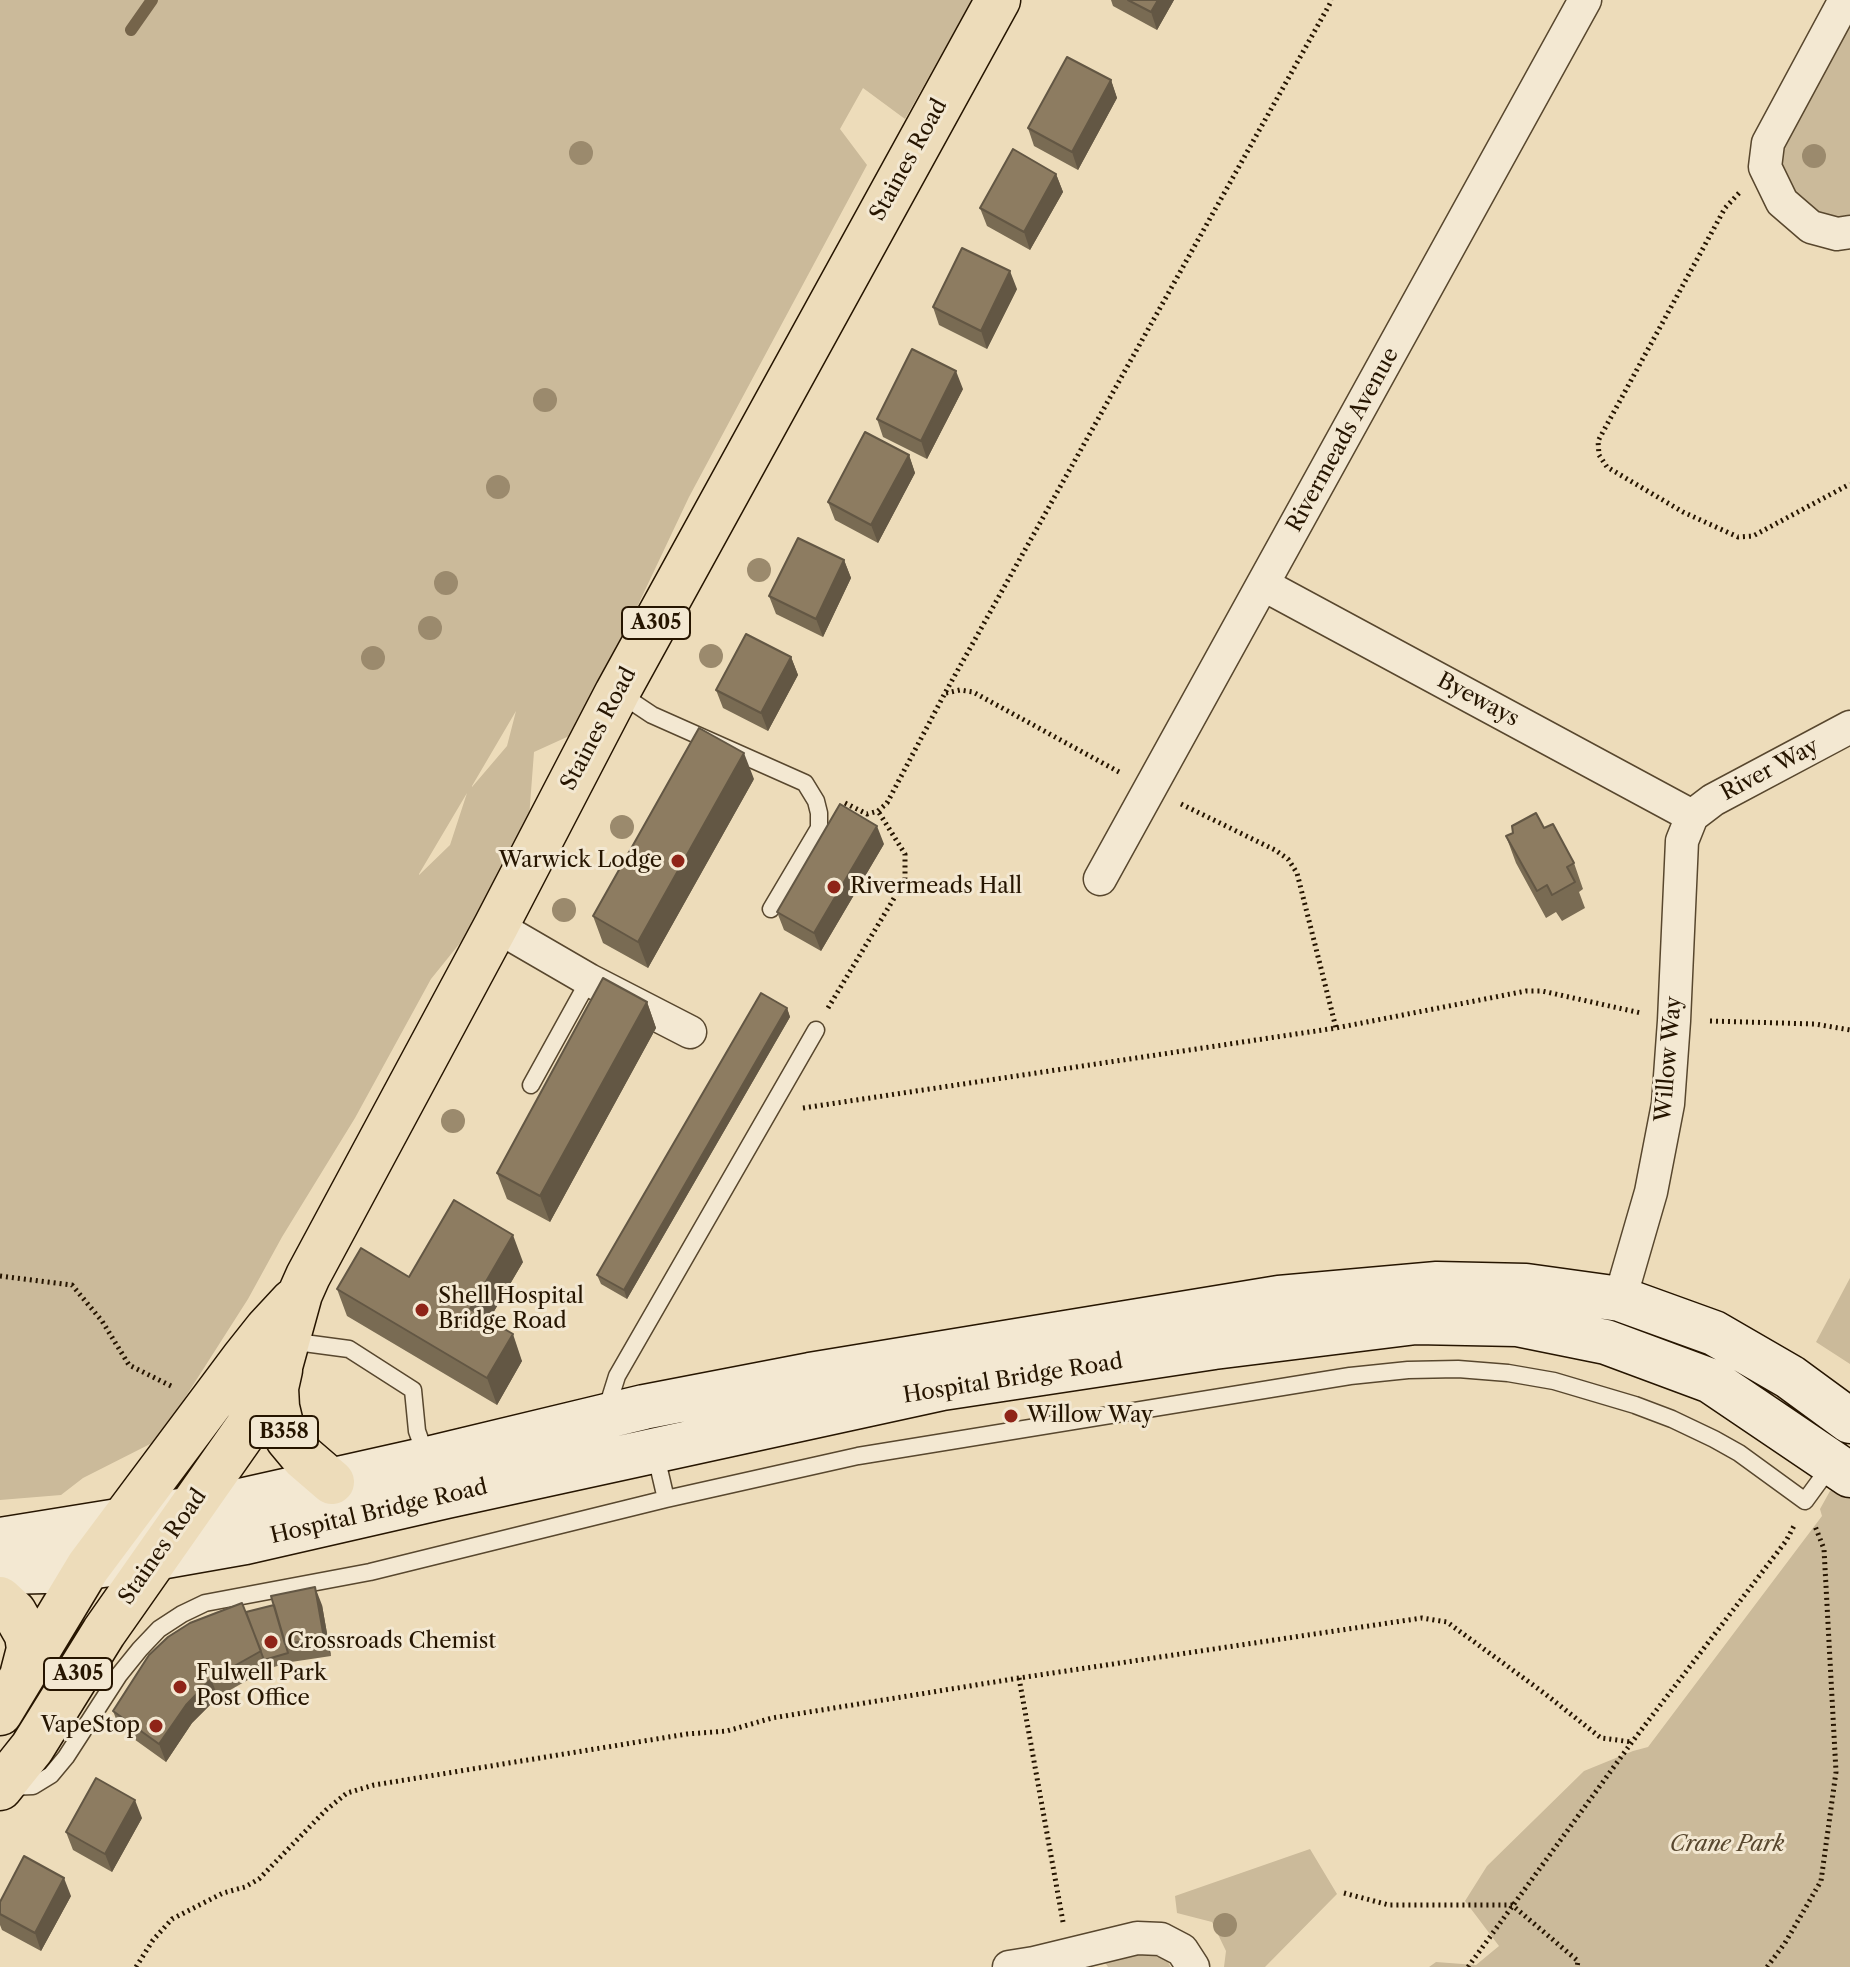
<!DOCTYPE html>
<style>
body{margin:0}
canvas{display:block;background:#eddcba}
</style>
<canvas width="1850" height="1967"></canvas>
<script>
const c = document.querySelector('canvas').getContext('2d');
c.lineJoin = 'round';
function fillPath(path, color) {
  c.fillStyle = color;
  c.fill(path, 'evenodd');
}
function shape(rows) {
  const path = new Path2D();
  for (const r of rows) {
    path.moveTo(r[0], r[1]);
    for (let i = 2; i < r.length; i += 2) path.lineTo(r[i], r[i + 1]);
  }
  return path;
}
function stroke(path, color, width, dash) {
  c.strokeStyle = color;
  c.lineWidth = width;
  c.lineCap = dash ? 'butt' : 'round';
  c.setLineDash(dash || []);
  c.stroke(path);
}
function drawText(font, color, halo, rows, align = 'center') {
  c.font = font + ' "Libre Caslon Text",serif';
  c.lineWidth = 6;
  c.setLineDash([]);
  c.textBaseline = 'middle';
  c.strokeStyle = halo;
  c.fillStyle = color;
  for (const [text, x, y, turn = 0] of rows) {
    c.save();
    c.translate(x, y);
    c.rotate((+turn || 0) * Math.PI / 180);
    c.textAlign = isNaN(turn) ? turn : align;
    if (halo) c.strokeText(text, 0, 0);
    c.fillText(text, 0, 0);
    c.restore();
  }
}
fillPath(shape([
 [0,0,972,0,905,119,863,88,840,129,867,165,689,497,578,732,534,752,529,818,477,922,431,979,355,1118,282,1237,248,1299,158,1440,83,1478,61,1495,0,1500],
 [516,711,507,746,472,787,472,786],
 [467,793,450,845,419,875,419,874],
 [1850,0,1850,232,1811,227,1768,143],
 [1850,1278,1850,1364,1816,1342],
 [1844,1489,1850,1493,1850,1967,1429,1967,1436,1962,1476,1965,1499,1946,1465,1901,1487,1866,1584,1771,1633,1751,1648,1747,1822,1516,1820,1509,1830,1491],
 [1310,1849,1337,1894,1265,1967,1224,1967,1226,1951,1212,1922,1177,1913,1175,1896],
 [1161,1952,1171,1967,1108,1967,1101,1956]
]), '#cbba9a');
stroke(shape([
 [131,30,152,0]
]), '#75644a', 12);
const service = shape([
 [619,693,652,715,805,783,816,801,819,813,819,828,771,909],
 [531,1085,589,980],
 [289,1341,349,1349,413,1390,417,1431,426,1456],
 [606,1411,617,1376,816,1030],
 [655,1452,666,1499],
 [9,1787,33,1786,51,1775,66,1757,119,1675,140,1649,159,1629,182,1614,205,1603,370,1572,666,1499,858,1456,1350,1376,1408,1370,1458,1369,1508,1373,1554,1381,1635,1405,1672,1419,1714,1439,1739,1453,1805,1501,1832,1464]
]);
const minor = shape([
 [1845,0,1768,143,1765,167,1782,202,1811,227,1837,234,1850,232],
 [1264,585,1692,816],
 [1100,879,1585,0],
 [496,926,589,980,690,1032],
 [1620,1299,1651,1192,1668,1104,1674,1021,1682,841,1692,816,1713,800,1850,727],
 [1009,1967,1034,1963,1137,1938,1161,1939,1182,1950,1193,1967]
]);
const secondary = shape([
 [0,1540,236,1502,428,1459,644,1407,810,1375,1279,1298,1437,1284,1526,1286,1620,1299,1714,1333,1790,1377,1850,1421],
 [0,1572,46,1571,88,1567,154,1558,245,1542,446,1496,942,1388,1214,1347,1416,1322,1517,1324,1606,1342,1711,1381,1850,1475]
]);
const primary = shape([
 [280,1370,276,1388,277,1407,282,1428,288,1439,303,1457,332,1482],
 [0,1599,14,1612,27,1635,29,1649,23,1672],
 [0,1713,88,1567,244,1358,267,1329,293,1301],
 [0,1788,32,1748,104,1632,247,1428,281,1363,300,1294,308,1276,496,926,617,693,998,0]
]);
stroke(service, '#58472e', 19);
stroke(minor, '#58472e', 35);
stroke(secondary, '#261500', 47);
stroke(primary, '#261500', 47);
stroke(shape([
 [1739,193,1725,208,1598,441,1599,455,1607,467,1683,512,1738,537,1753,536,1850,484],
 [946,693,960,690,973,692,1119,772],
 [845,803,867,814,878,811,887,803,945,693,1332,0],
 [1181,804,1275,850,1288,859,1297,873,1336,1028],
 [828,1008,905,880,905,854,878,811],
 [1710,1021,1815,1024,1850,1030],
 [803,1108,1336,1028,1526,991,1542,991,1641,1013],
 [0,1276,72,1285,102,1321,129,1365,173,1387],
 [1019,1678,1063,1922],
 [1344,1893,1389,1905,1512,1905,1578,1961,1577,1967],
 [136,1967,153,1940,172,1919,223,1893,245,1887,259,1879,326,1810,347,1793,374,1785,687,1734,727,1731,772,1718,1019,1678,1422,1618,1447,1622,1544,1693,1601,1738,1632,1742],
 [1468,1967,1632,1742,1786,1541,1795,1524],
 [1767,1967,1785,1943,1821,1881,1836,1772,1824,1549,1815,1526]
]), '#261500', 5, [2, 4]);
stroke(service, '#f3e8d2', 16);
stroke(minor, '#f3e8d2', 32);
stroke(secondary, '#f3e8d2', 44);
stroke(primary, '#eddcba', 44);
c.fillStyle = '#9b8a6d';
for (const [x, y] of [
 [581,153],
 [1814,156],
 [545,400],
 [498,487],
 [759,570],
 [446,583],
 [430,628],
 [711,656],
 [373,658],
 [622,827],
 [564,910],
 [453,1121],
 [1225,1925]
]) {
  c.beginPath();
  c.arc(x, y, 12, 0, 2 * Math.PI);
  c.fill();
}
fillPath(shape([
 [1111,0,1174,0,1157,30,1113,6],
 [1111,80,1117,98,1078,170,1034,146,1028,128],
 [1056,174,1063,192,1030,250,987,226,980,208],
 [1017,289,987,349,939,325,933,307],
 [963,389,927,459,883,437,877,419],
 [909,455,915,473,878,543,835,520,828,502],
 [844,560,851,578,823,637,776,614,769,596],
 [791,657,798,675,768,731,723,708,716,690],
 [754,779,648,968,603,943,593,916],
 [1544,828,1574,863,1583,889,1579,892,1585,908,1562,921,1556,912,1546,918,1516,863,1506,836],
 [884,844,821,951,784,930,777,912],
 [647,1002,656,1028,550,1222,507,1199,497,1173],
 [787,1008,790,1017,627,1299,601,1284,597,1275],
 [523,1262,489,1320,522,1361,497,1405,347,1316,337,1289],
 [322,1605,331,1656,291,1662,267,1669,218,1697,192,1723,166,1762,120,1729,113,1711,246,1612],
 [142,1818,112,1872,73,1850,66,1832],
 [71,1896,41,1951,2,1930,0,1925,0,1902]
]), '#796b53');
fillPath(shape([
 [1158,0,1174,0,1157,30,1151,12],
 [1111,80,1117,98,1078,170,1072,152],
 [1056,174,1063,192,1030,250,1024,232],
 [1010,271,1017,289,987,349,981,331],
 [956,371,963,389,927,459,921,441],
 [909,455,915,473,878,543,871,525],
 [844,560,851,578,823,637,816,619],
 [791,657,798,675,768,731,761,713],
 [744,753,754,779,648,968,638,942],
 [877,826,884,844,821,951,814,933],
 [647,1002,656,1028,550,1222,540,1196],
 [787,1008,790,1017,627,1299,624,1290],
 [513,1235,523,1262,480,1335,470,1309],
 [513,1334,522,1361,497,1405,487,1378],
 [315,1587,322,1605,331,1656,324,1638],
 [211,1679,218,1697,192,1723,166,1762,159,1744,186,1705],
 [135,1800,142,1818,112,1872,105,1854],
 [64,1878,71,1896,41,1951,35,1933]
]), '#635744');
const building = shape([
 [1128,0,1158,0,1151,12,1128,0],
 [1067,57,1111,80,1072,152,1028,128,1067,57],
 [1013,149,1056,174,1024,232,980,208,1013,149],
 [962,248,1010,271,981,331,933,307,962,248],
 [912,349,956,371,921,441,877,419,912,349],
 [865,432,909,455,871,525,828,502,865,432],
 [798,538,844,560,816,619,769,596,798,538],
 [746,634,791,657,761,713,716,690,746,634],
 [699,728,744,753,638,942,593,916,699,728],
 [840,804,877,826,814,933,777,912,840,804],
 [1536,813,1544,828,1553,824,1574,863,1567,867,1575,882,1552,895,1547,885,1537,891,1506,836,1513,833,1512,826,1536,813],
 [603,978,647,1002,540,1196,497,1173,603,978],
 [761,993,787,1008,624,1290,597,1275,761,993],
 [454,1200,513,1235,470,1309,513,1334,487,1378,337,1289,361,1248,409,1277,454,1200],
 [315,1587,324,1638,285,1644,271,1596,315,1587],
 [242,1603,261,1651,211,1679,186,1705,159,1744,113,1711,149,1655,168,1637,190,1623,242,1603],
 [274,1605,288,1653,264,1660,246,1612,274,1605],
 [96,1778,135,1800,105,1854,66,1832,96,1778],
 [24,1856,64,1878,35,1933,0,1914,0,1902,24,1856]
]);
fillPath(building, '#8d7c61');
stroke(building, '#635744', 2);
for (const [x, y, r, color] of [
 [678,861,8,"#8f2418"],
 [834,887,8,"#8f2418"],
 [422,1310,8,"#8f2418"],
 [1011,1416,8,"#8f2418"],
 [271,1642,8,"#8f2418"],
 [180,1687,8,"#8f2418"],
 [156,1726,8,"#8f2418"]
]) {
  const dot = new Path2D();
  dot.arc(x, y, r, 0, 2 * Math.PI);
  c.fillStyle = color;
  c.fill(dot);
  stroke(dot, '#f3e8d2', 3);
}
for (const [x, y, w] of [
 [656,623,68],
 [284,1432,68],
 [78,1674,68]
]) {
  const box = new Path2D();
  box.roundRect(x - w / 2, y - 16, w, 32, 6);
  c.fillStyle = '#f3e8d2';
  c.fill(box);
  stroke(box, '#261500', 2);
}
drawText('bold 20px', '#261500', null, [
 ["A305",656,623],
 ["B358",284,1432],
 ["A305",78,1674]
]);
drawText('22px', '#261500', '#f3e8d2', [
 ["Staines Road",909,160,-61],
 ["Rivermeads Avenue",1343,440,-61],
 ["Byeways",1478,700,28],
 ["Staines Road",599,729,-62],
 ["River Way",1770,770,-28],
 ["Willow Way",1669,1059,-85],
 ["Hospital Bridge Road",1013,1379,-9],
 ["Hospital Bridge Road",379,1512,-13],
 ["Staines Road",163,1547,-55]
]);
drawText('22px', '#261500', '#f3e8d2', [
 ["Warwick Lodge",662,861,"right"],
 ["Rivermeads Hall",850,887],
 ["Shell Hospital",438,1297],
 ["Bridge Road",438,1322],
 ["Willow Way",1027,1416],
 ["Crossroads Chemist",287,1642],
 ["Fulwell Park",196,1674],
 ["Post Office",196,1699],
 ["VapeStop",140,1726,"right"]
], 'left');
drawText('italic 22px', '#58472e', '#f3e8d2', [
 ["Crane Park",1727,1845]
]);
</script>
